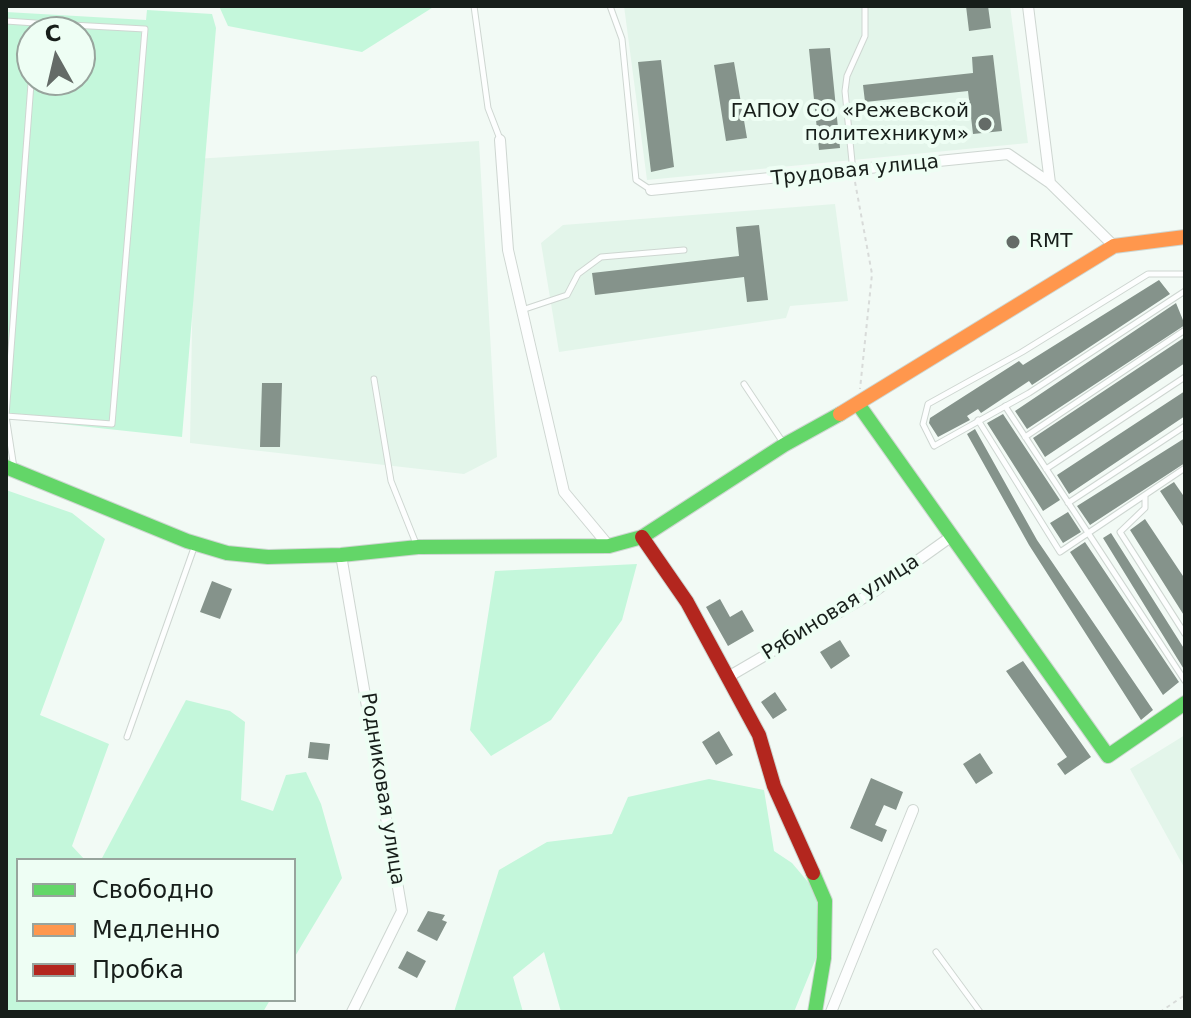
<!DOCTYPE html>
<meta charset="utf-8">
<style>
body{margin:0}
#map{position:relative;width:1191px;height:1018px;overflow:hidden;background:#f2faf5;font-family:"DejaVu Sans",sans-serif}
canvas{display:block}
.frame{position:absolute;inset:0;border:8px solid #171e1a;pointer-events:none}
.legend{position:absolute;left:16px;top:858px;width:280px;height:144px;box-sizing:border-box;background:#eefef4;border:2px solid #98a49d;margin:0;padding:10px 14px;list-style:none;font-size:24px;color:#171e1a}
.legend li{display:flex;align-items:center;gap:16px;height:40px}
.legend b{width:40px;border:2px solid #98a49d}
.north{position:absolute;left:16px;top:16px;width:80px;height:80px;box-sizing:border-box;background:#eefef4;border:2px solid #98a49d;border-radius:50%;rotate:352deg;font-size:22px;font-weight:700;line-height:32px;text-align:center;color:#171e1a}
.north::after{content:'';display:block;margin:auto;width:28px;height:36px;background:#646b67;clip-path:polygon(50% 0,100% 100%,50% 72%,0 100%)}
</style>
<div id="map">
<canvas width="1191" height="1018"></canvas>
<div class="frame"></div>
<ul class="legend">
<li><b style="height:10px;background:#63d668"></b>Свободно</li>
<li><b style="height:10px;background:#ff974d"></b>Медленно</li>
<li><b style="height:10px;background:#b3261e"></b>Пробка</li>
</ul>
<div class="north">С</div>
</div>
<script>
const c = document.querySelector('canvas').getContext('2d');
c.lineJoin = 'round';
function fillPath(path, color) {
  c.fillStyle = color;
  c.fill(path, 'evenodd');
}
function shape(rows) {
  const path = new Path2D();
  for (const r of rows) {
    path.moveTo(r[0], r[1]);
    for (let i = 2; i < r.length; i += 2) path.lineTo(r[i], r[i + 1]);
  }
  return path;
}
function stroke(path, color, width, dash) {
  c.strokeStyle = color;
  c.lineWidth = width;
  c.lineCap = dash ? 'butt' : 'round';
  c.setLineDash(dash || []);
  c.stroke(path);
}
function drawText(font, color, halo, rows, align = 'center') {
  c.font = font + ' "DejaVu Sans",sans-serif';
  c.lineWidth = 8;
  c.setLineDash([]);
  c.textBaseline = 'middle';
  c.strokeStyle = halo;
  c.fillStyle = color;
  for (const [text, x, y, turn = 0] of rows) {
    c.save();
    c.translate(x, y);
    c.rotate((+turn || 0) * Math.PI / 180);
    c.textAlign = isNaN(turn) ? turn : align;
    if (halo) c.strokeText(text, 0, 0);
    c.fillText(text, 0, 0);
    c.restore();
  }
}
fillPath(shape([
 [624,6,1010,6,1028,143,647,180],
 [479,141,497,457,464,474,190,443,195,159],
 [835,204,848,301,790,306,786,318,559,352,541,243,563,225],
 [1185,735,1185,869,1130,769]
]), '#e3f5ea');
fillPath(shape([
 [219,6,435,6,362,52,228,26],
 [147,10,212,14,216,28,182,437,6,418,6,12,146,20],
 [32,32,80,32,80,80,32,80],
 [6,490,72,513,105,539,40,715,109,744,72,846,85,860,18,860,18,1000,270,1000,263,1012,6,1012],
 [637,564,622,620,551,720,491,756,470,730,495,571],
 [186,700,230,711,245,722,241,800,273,811,286,775,306,772,321,804,342,878,294,958,294,860,101,860],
 [709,779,764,790,774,851,792,863,819,895,816,958,794,1012,561,1012,544,952,513,977,523,1012,454,1012,499,870,547,842,612,834,628,797]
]), '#c4f7db');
fillPath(shape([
 [966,6,988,6,991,28,969,31],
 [830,48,840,148,819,150,809,49],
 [993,55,1002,131,973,134,968,91,865,102,863,85,973,73,972,57],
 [661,60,674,167,651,172,638,62],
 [734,62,747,138,726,141,714,65],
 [759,225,768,300,747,302,744,277,595,295,592,273,739,256,736,227],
 [1159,280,1170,294,1032,385,1029,381,981,413,978,409,967,416,970,420,938,437,929,423,930,418,1019,361,1023,365],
 [1176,303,1185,325,1027,429,1015,411],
 [1185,337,1185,363,1045,457,1033,438],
 [262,383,282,383,280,447,260,447],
 [1185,391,1185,416,1069,494,1057,475],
 [1003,414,1060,500,1043,511,987,423],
 [975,429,1037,540,1153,710,1141,720,1029,545,967,434],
 [1185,438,1185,463,1090,525,1077,506],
 [1174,482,1185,498,1185,529,1160,491],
 [1068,512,1081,532,1063,543,1050,523],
 [1145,519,1185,579,1185,617,1130,530],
 [1111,533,1185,650,1185,671,1103,538],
 [1085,542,1179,682,1163,695,1070,552],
 [212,581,232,589,220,619,200,612],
 [720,599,730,617,742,610,754,631,728,646,706,607],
 [840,640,850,656,831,669,820,652],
 [1023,661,1091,757,1065,775,1057,764,1067,757,1006,671],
 [775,692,787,710,773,719,761,702],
 [719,731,733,755,716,765,702,742],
 [310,742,330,744,328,760,308,758],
 [980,753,993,773,976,784,963,764],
 [871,778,903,792,896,810,884,805,875,825,887,830,882,842,850,828],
 [428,911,445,915,442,920,447,922,437,941,417,931],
 [407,951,426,961,417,978,398,968]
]), '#85938b');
const lane = shape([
 [474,6,488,108,500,139],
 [610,6,622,39,636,180,651,190],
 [6,21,35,23],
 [853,172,845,91,847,76,865,36,865,6],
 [1185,274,1148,274,1022,352,928,404,923,424,934,446,1029,393,1185,291],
 [522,310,567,295,578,274,601,257,684,250],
 [374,379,391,481,417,546],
 [744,384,784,444],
 [1005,406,1185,681],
 [6,416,112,424,145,29,35,23,35,32],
 [978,420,1060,552,1185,468],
 [1025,437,1185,330],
 [14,468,6,416,32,70],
 [1046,469,1185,377],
 [1145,495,1145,508,1120,532,1185,634],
 [1068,503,1185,426],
 [127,737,195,545],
 [936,952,980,1012]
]);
const street = shape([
 [1028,6,1050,183,1114,246],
 [500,140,508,250,564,492,609,546],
 [651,190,1008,154,1050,183],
 [341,555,402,911,352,1012],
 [728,677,872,593,952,536],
 [831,1012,913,810]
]);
const fast = shape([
 [858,404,1108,756,1185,703],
 [6,467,187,541,227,553,268,557,341,555,418,547,609,546,642,537,784,445,840,414],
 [813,873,825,901,824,958,815,1012]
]);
const slow = shape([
 [840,414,1114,246,1185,237]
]);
const jam = shape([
 [642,537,687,602,759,735,774,786,813,873]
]);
stroke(lane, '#ced6d1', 7);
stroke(street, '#ced6d1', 12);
stroke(fast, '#ced6d1', 16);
stroke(slow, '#ced6d1', 16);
stroke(jam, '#ced6d1', 16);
stroke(shape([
 [855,182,872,274,860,389],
 [1160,1012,1185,995]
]), '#d8dbd9', 2, [4, 4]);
stroke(lane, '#fdfefe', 5);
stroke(street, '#fdfefe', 10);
stroke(fast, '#63d668', 14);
stroke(slow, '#ff974d', 14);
stroke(jam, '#b3261e', 14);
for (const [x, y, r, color] of [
 [985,124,8,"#646b67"],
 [1013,242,8,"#646b67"]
]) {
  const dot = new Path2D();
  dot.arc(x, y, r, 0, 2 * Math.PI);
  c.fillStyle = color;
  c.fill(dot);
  stroke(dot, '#eefef4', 3);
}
drawText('20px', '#171e1a', '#eefef4', [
 ["ГАПОУ СО «Режевской",969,112],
 ["политехникум»",969,135],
 ["RMT",1029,242,"left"]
], 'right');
drawText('20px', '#171e1a', '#eefef4', [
 ["Трудовая улица",855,171,-6],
 ["Рябиновая улица",841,608,-32],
 ["Родниковая улица",382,789,81]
]);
</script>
